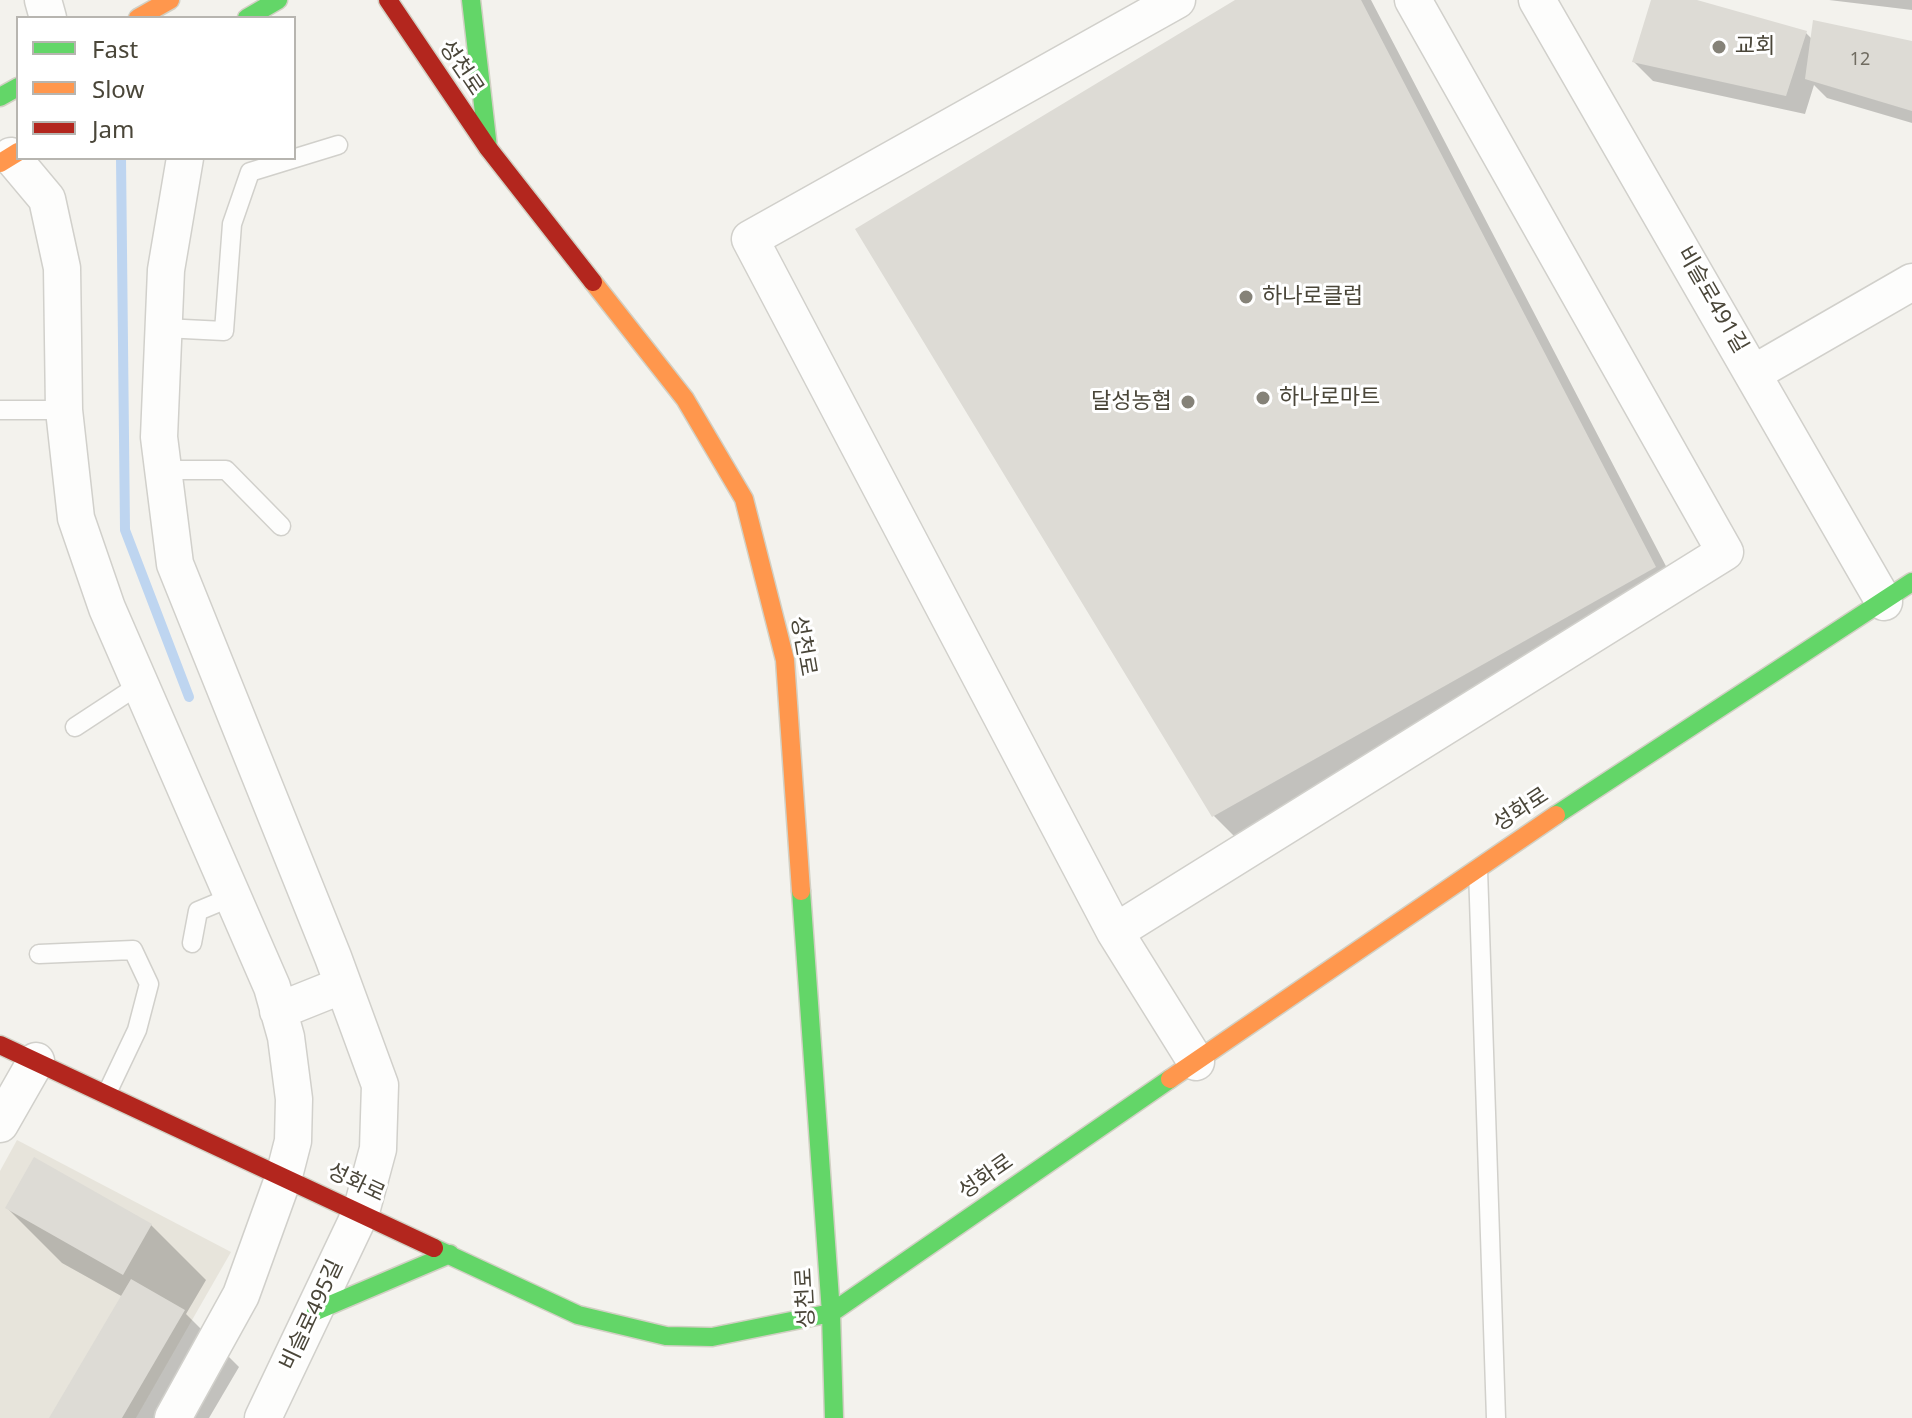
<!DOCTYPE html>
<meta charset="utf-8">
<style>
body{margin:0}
#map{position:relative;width:1912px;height:1418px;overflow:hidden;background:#f3f2ed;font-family:"Noto Sans",sans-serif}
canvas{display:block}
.legend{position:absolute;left:16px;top:16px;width:280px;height:144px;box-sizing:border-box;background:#fff;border:2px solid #b7b5b0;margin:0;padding:10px 14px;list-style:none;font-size:24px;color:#4a4639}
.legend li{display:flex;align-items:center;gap:16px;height:40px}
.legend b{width:40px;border:2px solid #b7b5b0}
</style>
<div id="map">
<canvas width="1912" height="1418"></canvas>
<ul class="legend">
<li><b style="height:10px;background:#63d668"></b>Fast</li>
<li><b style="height:10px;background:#ff974d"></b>Slow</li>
<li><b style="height:10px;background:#b3261e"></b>Jam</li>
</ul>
</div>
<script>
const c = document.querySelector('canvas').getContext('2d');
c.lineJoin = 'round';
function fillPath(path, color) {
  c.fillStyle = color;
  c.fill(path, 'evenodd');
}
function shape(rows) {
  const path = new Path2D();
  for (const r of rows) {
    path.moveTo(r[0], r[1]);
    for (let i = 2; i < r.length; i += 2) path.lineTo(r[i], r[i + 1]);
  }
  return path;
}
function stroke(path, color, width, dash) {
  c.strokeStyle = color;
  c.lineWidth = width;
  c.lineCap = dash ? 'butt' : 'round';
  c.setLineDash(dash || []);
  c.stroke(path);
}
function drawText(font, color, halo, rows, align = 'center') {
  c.font = font + ' "Noto Sans","Noto Sans KR",sans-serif';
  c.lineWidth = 6;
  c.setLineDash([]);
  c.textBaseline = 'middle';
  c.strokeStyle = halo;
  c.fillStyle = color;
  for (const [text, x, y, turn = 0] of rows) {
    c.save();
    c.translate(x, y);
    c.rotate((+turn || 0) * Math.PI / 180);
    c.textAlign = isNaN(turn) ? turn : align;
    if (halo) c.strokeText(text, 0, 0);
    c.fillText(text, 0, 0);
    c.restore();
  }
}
fillPath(shape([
 [17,1140,231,1252,136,1418,0,1418,0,1171]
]), '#e7e4db');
fillPath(shape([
 [1239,0,1371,0,1680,593,1239,841,1214,816],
 [1653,0,1690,0,1806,33,1813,40,1912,43,1912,123,1827,98,1814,85,1805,114,1653,81,1634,62],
 [1829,0,1912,0,1912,10],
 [7,1208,151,1225,206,1280,186,1314,239,1367,209,1418,52,1418,123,1297,62,1263]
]), '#0003');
stroke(shape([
 [121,158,125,530,189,697]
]), '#bed5f0', 10);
fillPath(shape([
 [1235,0,1361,0,1656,567,1212,817,855,229],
 [1651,0,1697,0,1807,31,1786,96,1632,62],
 [1813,20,1912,41,1912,111,1805,79],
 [34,1157,152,1224,123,1275,5,1208],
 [131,1279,185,1310,122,1418,49,1418]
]), '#dddbd5');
const lane = shape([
 [164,328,224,331,232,224,250,172,338,145],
 [0,410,64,410],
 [163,470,226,470,281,526],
 [75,727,139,685],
 [1478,869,1496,1418],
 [192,943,198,911,234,896],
 [39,954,133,950,149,984,137,1030,107,1093]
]);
const street = shape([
 [43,0,48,18],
 [1177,0,750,239,1115,932,1196,1062],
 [1537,0,1884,602],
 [11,156,47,199,62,268,64,410,76,518,107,608,272,987,286,1037,294,1099,293,1141,284,1176,241,1295,173,1418],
 [185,158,166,270,159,437,175,564,333,957,380,1085,378,1149,361,1212,263,1418],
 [1754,373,1912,282],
 [1115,932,1725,552,1413,0],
 [278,1011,343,985],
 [0,1124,36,1061]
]);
const fast = shape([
 [471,0,488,148],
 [247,18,278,0],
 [0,97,18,87],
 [1556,815,1912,582],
 [801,891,831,1313,834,1418],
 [434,1248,578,1315,666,1336,712,1337,831,1313,1170,1079],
 [316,1311,450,1254]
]);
const slow = shape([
 [138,18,170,0],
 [0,163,18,152],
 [593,282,685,399,744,499,785,660,801,891],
 [1170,1079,1556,815]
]);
const jam = shape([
 [388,0,488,148,593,282],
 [0,1045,434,1248]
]);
stroke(lane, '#d1d0cb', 21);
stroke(street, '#d1d0cb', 39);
stroke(fast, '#d2d0c4', 21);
stroke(slow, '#d2d0c4', 21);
stroke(jam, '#d2d0c4', 21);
stroke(lane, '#fdfdfc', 18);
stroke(street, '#fdfdfc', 36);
stroke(fast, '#63d668', 18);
stroke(slow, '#ff974d', 18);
stroke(jam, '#b3261e', 18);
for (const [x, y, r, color] of [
 [1719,47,8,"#858278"],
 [1246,297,8,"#858278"],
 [1263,398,8,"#858278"],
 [1188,402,8,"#858278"]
]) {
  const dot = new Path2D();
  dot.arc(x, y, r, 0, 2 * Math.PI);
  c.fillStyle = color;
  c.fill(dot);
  stroke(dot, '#fff', 3);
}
drawText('18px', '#706c61', null, [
 ["12",1860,60]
]);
drawText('22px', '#4a4639', '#fff', [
 ["교회",1735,47],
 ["하나로클럽",1262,297],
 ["하나로마트",1279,398],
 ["달성농협",1172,402,"right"]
], 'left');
drawText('22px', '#4a4639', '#fff', [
 ["성천로",461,68,56],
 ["비슬로491길",1712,300,60],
 ["성천로",803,646,80],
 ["성화로",1521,810,-33],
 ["성화로",986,1177,-35],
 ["성화로",356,1183,25],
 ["성천로",806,1298,-93],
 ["비슬로495길",312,1315,-65]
]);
</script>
